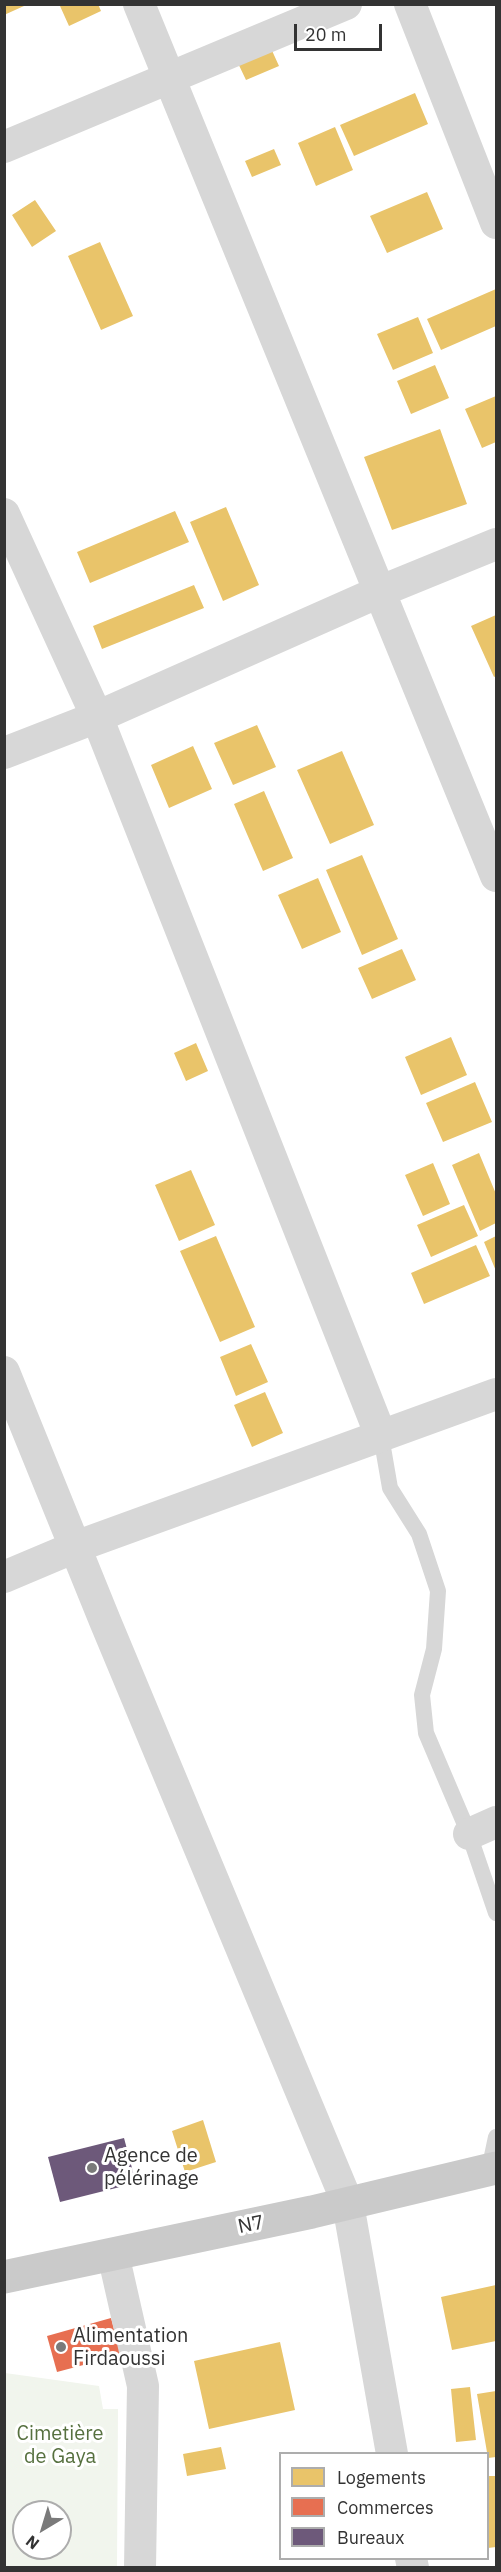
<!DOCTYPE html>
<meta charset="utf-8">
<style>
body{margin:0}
#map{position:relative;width:501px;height:2572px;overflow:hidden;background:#fff;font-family:"IBM Plex Sans",sans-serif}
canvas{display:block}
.frame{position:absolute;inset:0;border:6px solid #333;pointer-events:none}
.legend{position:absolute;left:279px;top:2452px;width:210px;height:108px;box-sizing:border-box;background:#fff;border:2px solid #adadad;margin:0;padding:8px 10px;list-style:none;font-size:18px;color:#333}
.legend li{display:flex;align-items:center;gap:12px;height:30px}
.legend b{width:30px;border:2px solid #adadad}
.north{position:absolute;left:12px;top:2500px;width:60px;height:60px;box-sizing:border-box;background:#fff;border:2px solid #adadad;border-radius:50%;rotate:218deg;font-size:16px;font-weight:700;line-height:24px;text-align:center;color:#333}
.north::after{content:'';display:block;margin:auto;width:21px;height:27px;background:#7a7a7a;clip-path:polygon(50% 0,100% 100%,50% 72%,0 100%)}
.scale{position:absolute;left:294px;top:24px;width:88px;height:27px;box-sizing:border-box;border:3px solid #333;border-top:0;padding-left:8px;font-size:18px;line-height:21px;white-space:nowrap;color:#333;-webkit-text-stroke:4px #fff;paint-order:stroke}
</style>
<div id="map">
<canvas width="501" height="2572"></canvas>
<div class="frame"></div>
<ul class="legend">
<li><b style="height:16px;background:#e9c46a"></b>Logements</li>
<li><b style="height:16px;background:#e76f51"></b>Commerces</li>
<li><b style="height:16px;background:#6d597a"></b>Bureaux</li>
</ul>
<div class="north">N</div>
<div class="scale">20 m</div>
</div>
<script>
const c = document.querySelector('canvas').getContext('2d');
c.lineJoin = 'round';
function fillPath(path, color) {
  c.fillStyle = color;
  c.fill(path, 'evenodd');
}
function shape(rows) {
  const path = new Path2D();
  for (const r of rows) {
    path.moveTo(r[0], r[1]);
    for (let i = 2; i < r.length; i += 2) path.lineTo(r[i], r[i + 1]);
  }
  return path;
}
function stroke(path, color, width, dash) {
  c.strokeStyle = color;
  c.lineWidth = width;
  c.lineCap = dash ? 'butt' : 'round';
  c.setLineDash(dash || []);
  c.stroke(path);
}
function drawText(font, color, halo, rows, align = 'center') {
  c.font = font + ' "IBM Plex Sans",sans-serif';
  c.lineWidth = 6;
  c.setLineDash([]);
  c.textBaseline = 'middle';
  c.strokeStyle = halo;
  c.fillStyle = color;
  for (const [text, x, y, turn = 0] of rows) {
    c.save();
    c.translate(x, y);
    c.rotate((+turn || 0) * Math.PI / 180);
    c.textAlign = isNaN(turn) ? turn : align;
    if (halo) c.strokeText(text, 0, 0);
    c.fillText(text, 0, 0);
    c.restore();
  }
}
fillPath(shape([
 [5,2373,99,2386,103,2409,118,2409,117,2567,5,2567],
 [24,2512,60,2512,60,2548,24,2548]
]), '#f1f5ed');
fillPath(shape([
 [4,4,24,4,24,6,4,15],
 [64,4,98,4,101,11,69,26,60,6],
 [269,44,279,66,246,80,236,59],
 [415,93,428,124,354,156,340,125],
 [335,127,353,170,316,186,298,143],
 [274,149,281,165,252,177,245,161],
 [427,192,443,229,387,253,370,216],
 [35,200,56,231,32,247,12,215],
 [100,242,133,316,101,330,68,256],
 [496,289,496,326,441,350,427,319],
 [418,317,433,353,393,370,377,334],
 [435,365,449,398,411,414,397,381],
 [496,396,496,442,482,448,465,409],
 [440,429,467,504,392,530,364,457],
 [226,507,259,585,223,601,190,522],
 [175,511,189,542,90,583,77,552],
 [194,585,204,608,102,649,93,626],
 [496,615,496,676,494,677,471,626],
 [257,725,276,767,233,785,214,743],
 [193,746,212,789,169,808,151,765],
 [342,751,374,825,330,844,297,770],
 [264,791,293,858,263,871,234,804],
 [362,855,398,939,362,955,326,870],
 [318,878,341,932,302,949,278,895],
 [402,949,416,980,372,999,358,968],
 [451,1037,467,1075,421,1095,405,1057],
 [196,1043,208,1071,186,1081,174,1053],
 [475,1082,492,1122,443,1142,426,1103],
 [479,1153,496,1194,496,1223,480,1231,452,1165],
 [433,1163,450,1204,423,1216,405,1175],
 [191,1170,215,1225,179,1241,155,1185],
 [464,1205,478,1236,431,1257,417,1225],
 [216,1236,255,1327,220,1342,180,1251],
 [496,1236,496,1271,484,1242],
 [476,1245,490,1276,424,1304,411,1273],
 [251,1344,268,1382,236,1396,220,1357],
 [265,1392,283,1433,252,1447,234,1405],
 [203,2120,216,2162,185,2172,172,2131],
 [496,2285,496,2341,452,2350,441,2297],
 [280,2342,295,2410,209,2429,194,2361],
 [470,2387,476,2440,456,2442,451,2389],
 [496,2391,496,2457,488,2458,477,2394],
 [221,2447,226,2469,187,2476,183,2454],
 [488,2476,496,2476,496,2547,488,2548]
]), '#e9c46a');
fillPath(shape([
 [111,2318,121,2355,57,2372,47,2336]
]), '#e76f51');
fillPath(shape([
 [124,2138,136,2183,60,2202,48,2157]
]), '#6d597a');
stroke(shape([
 [381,1436,390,1488,419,1534,438,1591,434,1649,422,1695,426,1733,469,1834,496,1913],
 [489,2170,496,2137]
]), '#d7d7d7', 16);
stroke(shape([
 [139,4,496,876],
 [410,4,496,223],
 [4,147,346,4],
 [4,514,97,717,381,1436],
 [4,753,97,717,381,591,496,544],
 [4,1372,105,1621,348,2204,392,2454],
 [4,1577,75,1547,496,1394],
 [469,1834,496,1822],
 [113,2254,143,2386,140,2568],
 [411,2558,413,2568]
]), '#d7d7d7', 32);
stroke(shape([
 [4,2277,312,2212,496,2168]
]), '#cacaca', 33);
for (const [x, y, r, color] of [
 [92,2168,6,"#7a7a7a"],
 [61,2347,6,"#7a7a7a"]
]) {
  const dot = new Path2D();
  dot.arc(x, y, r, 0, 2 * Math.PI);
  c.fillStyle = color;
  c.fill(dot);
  stroke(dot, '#fff', 2);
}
drawText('20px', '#333', '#fff', [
 ["Agence de",104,2156],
 ["pélérinage",104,2179],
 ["Alimentation",73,2336],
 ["Firdaoussi",73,2359]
], 'left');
drawText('20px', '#333', '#fff', [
 ["N7",251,2225,-12]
]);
drawText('20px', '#56703f', '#fff', [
 ["Cimetière",60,2434],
 ["de Gaya",60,2457]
]);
</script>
